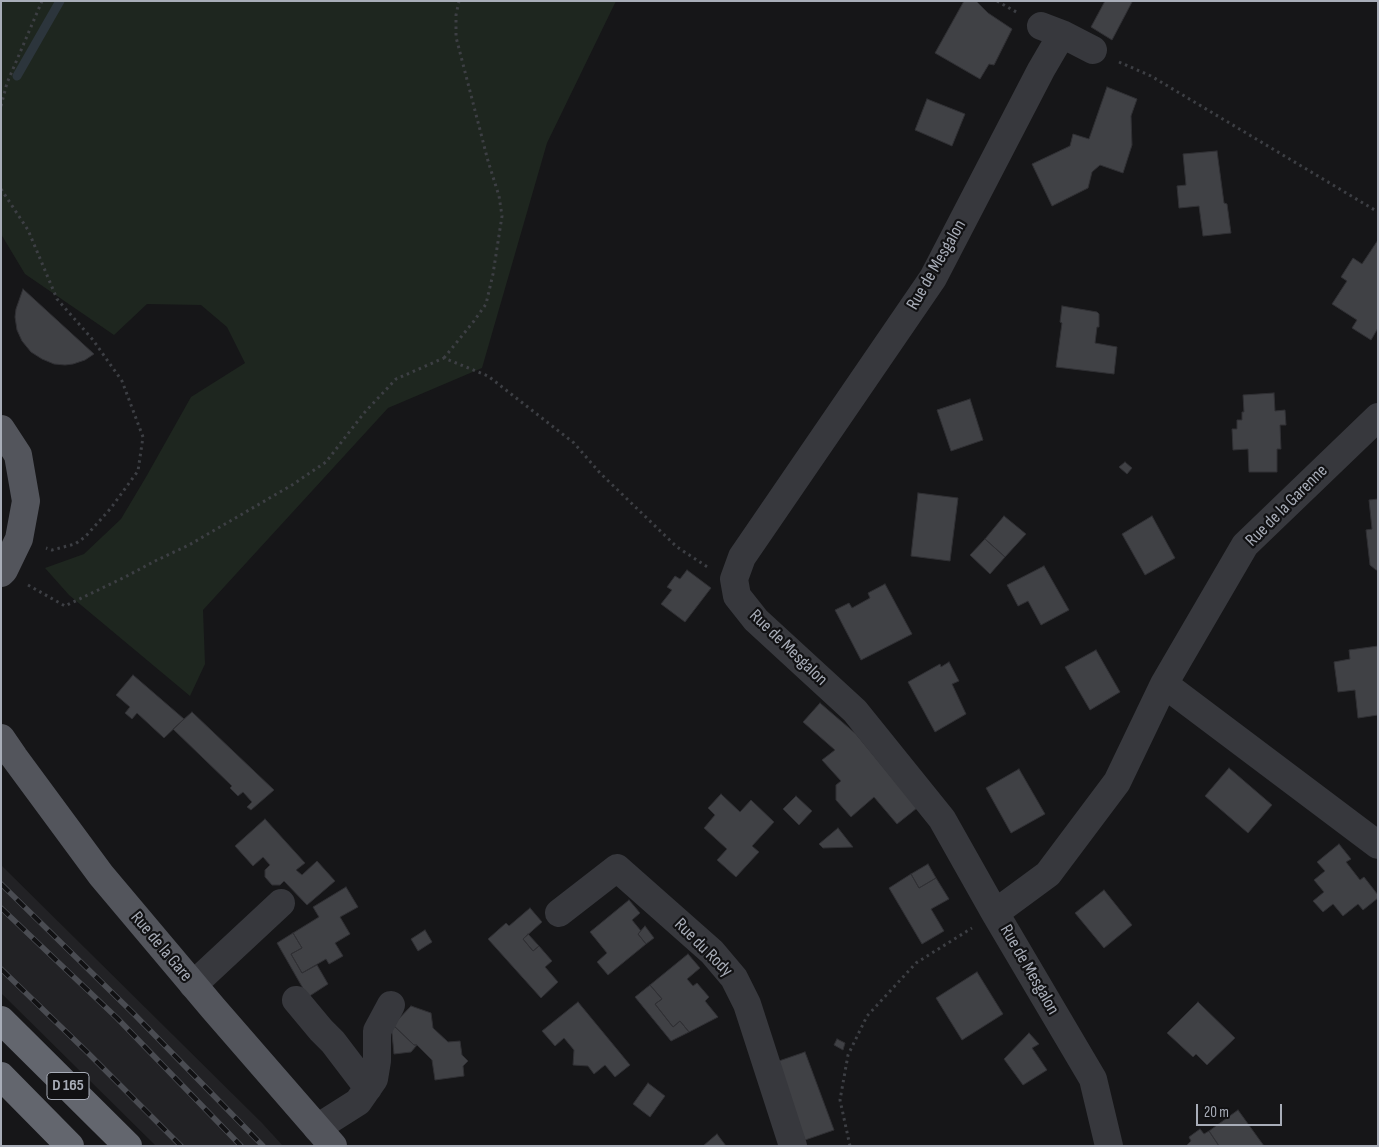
<!DOCTYPE html>
<style>
body{margin:0}
#map{position:relative;width:1379px;height:1147px;overflow:hidden;background:#161618;font-family:"Sofia Sans Condensed",sans-serif}
canvas{display:block}
.frame{position:absolute;inset:0;border:2px solid #a8adb8;pointer-events:none}
.scale{position:absolute;left:1196px;top:1104px;width:86px;height:22px;box-sizing:border-box;border:2px solid #a8adb8;border-top:0;padding-left:6px;font-size:15px;line-height:18px;white-space:nowrap;color:#a8adb8;-webkit-text-stroke:4px #111113;paint-order:stroke}
</style>
<div id="map">
<canvas width="1379" height="1147"></canvas>
<div class="frame"></div>
<div class="scale">20 m</div>
</div>
<script>
const c = document.querySelector('canvas').getContext('2d');
c.lineJoin = 'round';
function fillPath(path, color) {
  c.fillStyle = color;
  c.fill(path, 'evenodd');
}
function shape(rows) {
  const path = new Path2D();
  for (const r of rows) {
    path.moveTo(r[0], r[1]);
    for (let i = 2; i < r.length; i += 2) path.lineTo(r[i], r[i + 1]);
  }
  return path;
}
function stroke(path, color, width, dash) {
  c.strokeStyle = color;
  c.lineWidth = width;
  c.lineCap = dash ? 'butt' : 'round';
  c.setLineDash(dash || []);
  c.stroke(path);
}
function drawText(font, color, halo, rows, align = 'center') {
  c.font = font + ' "Sofia Sans Condensed",sans-serif';
  c.lineWidth = 4.5;
  c.setLineDash([]);
  c.textBaseline = 'middle';
  c.strokeStyle = halo;
  c.fillStyle = color;
  for (const [text, x, y, turn = 0] of rows) {
    c.save();
    c.translate(x, y);
    c.rotate((+turn || 0) * Math.PI / 180);
    c.textAlign = isNaN(turn) ? turn : align;
    if (halo) c.strokeText(text, 0, 0);
    c.fillText(text, 0, 0);
    c.restore();
  }
}
fillPath(shape([
 [1,865,262,1123,283,1146,156,1146,1,993]
]), '#222225');
fillPath(shape([
 [1,1,616,1,547,143,482,368,388,408,203,610,205,664,190,696,69,595,45,568,84,554,121,519,146,477,191,397,245,363,227,327,201,305,147,304,114,335,25,274,1,234]
]), '#1e261f');
stroke(shape([
 [17,76,60,1]
]), '#2c353c', 9);
const building = shape([
 [964,1,976,1,988,13,1012,29,994,65,989,64,980,79,935,53,964,1],
 [1105,1,1130,1,1132,2,1112,40,1091,27,1105,1],
 [1107,87,1137,99,1131,116,1132,145,1123,173,1100,165,1092,172,1088,188,1052,206,1032,164,1070,146,1073,134,1089,139,1107,87],
 [927,99,965,114,952,146,915,130,927,99],
 [1217,151,1224,203,1227,204,1231,233,1203,236,1199,206,1179,208,1177,186,1186,185,1183,154,1217,151],
 [1378,240,1378,328,1371,340,1352,328,1357,320,1332,304,1347,281,1341,277,1353,258,1362,264,1378,240],
 [23,289,94,354,85,360,73,364,65,365,54,364,42,359,31,352,22,341,17,330,15,317,16,309,23,289],
 [1062,306,1097,312,1099,314,1099,327,1097,327,1095,343,1117,347,1114,374,1056,367,1062,323,1060,322,1062,306],
 [1274,393,1275,411,1285,410,1286,425,1280,425,1281,449,1277,449,1277,472,1249,472,1248,449,1233,450,1232,429,1237,429,1237,420,1242,420,1242,412,1244,412,1243,395,1274,393],
 [970,399,983,440,951,451,937,410,970,399],
 [1125,462,1132,468,1127,474,1119,467,1125,462],
 [918,493,958,498,950,561,911,556,918,493],
 [1378,499,1378,570,1376,570,1370,565,1366,530,1372,529,1369,500,1378,499],
 [1004,516,1026,534,1005,557,985,539,1004,516],
 [1152,516,1175,558,1145,575,1122,534,1152,516],
 [985,539,1005,557,990,574,970,555,985,539],
 [1044,566,1069,610,1041,625,1028,601,1018,606,1007,585,1044,566],
 [687,570,711,588,685,622,661,604,672,590,667,587,675,576,680,579,687,570],
 [885,584,912,634,861,660,835,610,849,603,852,608,870,598,868,593,885,584],
 [1378,642,1378,715,1358,718,1355,690,1338,692,1334,662,1350,659,1349,650,1378,646,1378,642],
 [1096,650,1120,692,1090,710,1065,667,1096,650],
 [949,662,959,681,952,684,966,714,935,732,908,682,940,664,941,667,949,662],
 [133,675,184,719,164,738,137,713,132,719,125,713,130,707,116,695,133,675],
 [820,703,856,734,917,808,897,824,874,797,851,817,836,800,836,785,841,781,822,760,835,750,803,722,820,703],
 [192,712,274,790,251,810,247,807,252,802,243,792,238,796,230,788,232,786,173,729,192,712],
 [1229,768,1272,805,1248,833,1205,796,1229,768],
 [1019,769,1045,814,1011,833,986,788,1019,769],
 [721,794,740,812,751,800,774,822,752,846,759,852,736,877,717,860,727,849,704,828,715,815,708,808,721,794],
 [796,796,812,811,799,825,783,809,796,796],
 [265,819,305,863,296,870,302,875,317,861,335,881,307,905,284,881,280,885,272,885,265,877,265,870,270,865,263,857,253,866,235,846,265,819],
 [838,828,853,847,823,848,819,844,838,828],
 [1339,844,1351,859,1346,862,1360,880,1364,877,1378,895,1378,898,1363,910,1358,904,1343,916,1333,904,1323,912,1313,901,1324,892,1314,880,1325,871,1317,862,1339,844],
 [928,864,936,878,919,888,911,874,928,864],
 [911,874,919,888,936,878,949,899,931,909,944,931,922,944,889,888,911,874],
 [346,887,358,907,340,917,350,934,335,943,343,956,329,964,326,959,302,973,291,954,302,948,293,933,319,917,313,907,346,887],
 [1104,890,1132,925,1104,948,1075,913,1104,890],
 [629,900,640,913,632,920,641,931,638,934,646,944,608,975,597,962,607,953,590,932,629,900],
 [530,908,542,922,523,939,533,951,539,946,552,961,545,967,558,982,541,998,488,939,506,923,509,926,530,908],
 [645,926,654,938,646,944,638,934,645,926],
 [425,930,432,942,418,951,411,939,425,930],
 [293,933,302,948,291,954,302,973,317,965,328,984,308,997,277,943,293,933],
 [528,934,539,946,533,951,523,939,528,934],
 [688,954,700,968,687,979,693,986,697,983,709,997,705,1001,718,1017,689,1032,680,1021,673,1027,655,1004,662,999,650,985,688,954],
 [977,972,1003,1014,962,1040,936,998,977,972],
 [650,985,662,999,655,1004,673,1027,680,1021,689,1032,671,1041,635,997,650,985],
 [578,1002,630,1065,615,1077,605,1065,594,1074,588,1066,573,1065,574,1050,564,1038,555,1046,542,1031,578,1002],
 [1198,1002,1235,1038,1207,1065,1196,1054,1193,1057,1167,1033,1198,1002],
 [411,1006,431,1013,433,1028,448,1042,460,1041,462,1055,468,1061,463,1066,464,1076,435,1080,432,1060,417,1045,414,1045,393,1025,411,1006],
 [391,1023,414,1045,417,1045,411,1052,394,1054,391,1023],
 [1029,1033,1039,1044,1032,1048,1047,1070,1023,1085,1004,1059,1029,1033],
 [837,1039,845,1043,843,1050,834,1045,837,1039],
 [805,1052,834,1130,805,1140,776,1062,805,1052],
 [648,1083,665,1096,650,1117,633,1104,648,1083],
 [1238,1110,1264,1146,1219,1146,1209,1131,1238,1110],
 [1200,1129,1204,1134,1209,1131,1219,1146,1186,1146,1191,1141,1189,1137,1200,1129],
 [717,1134,726,1146,703,1146,717,1134]
]);
fillPath(building, '#404145');
stroke(building, '#303034', 1);
stroke(shape([
 [997,1,1018,13],
 [1119,62,1151,76,1378,212],
 [1,106,7,83,42,1],
 [1,189,28,230,57,299,93,340,122,381,143,437,138,471,111,508,85,537,75,544,52,550,46,548],
 [444,358,474,321,486,304,493,274,502,216,499,196,488,161,456,37,456,15,459,1],
 [28,585,65,606,125,577,155,561,189,545,292,485,326,462,364,413,396,379,444,358,488,376,574,443,600,473,677,547,709,568],
 [850,1146,840,1100,848,1055,867,1016,916,963,972,928]
]), '#3d3f44', 3, [2.5, 4]);
stroke(shape([
 [1041,26,1062,34,1041,70,933,278,742,557,734,579,737,596,756,620,855,711,942,819,995,913,1093,1079,1109,1146],
 [1062,34,1093,50],
 [1164,684,1378,845],
 [559,913,617,868,712,952,734,978,747,1004,793,1146],
 [995,913,1048,874,1117,782,1164,684,1245,545,1378,417],
 [193,985,281,903],
 [296,1000,321,1030,333,1042,368,1088],
 [317,1128,358,1102,374,1079,377,1061,377,1031,391,1005]
]), '#37383d', 28);
stroke(shape([
 [1,429,18,455,26,501,19,539,4,570,1,573],
 [1,738,14,757,101,875,213,1008,333,1146]
]), '#53555c', 28);
stroke(shape([
 [1,1020,128,1146],
 [1,1076,70,1146]
]), '#63666e', 28);
const rail = shape([
 [1,884,135,1015,263,1146],
 [1,908,117,1018,241,1146],
 [1,969,87,1052,181,1146]
]);
stroke(rail, '#4a4c52', 5.5);
stroke(rail, '#111113', 4, [11]);
for (const [x, y, w] of [
 [68,1086,42]
]) {
  const box = new Path2D();
  box.roundRect(x - w / 2, y - 13.5, w, 27, 4);
  c.fillStyle = '#111113';
  c.fill(box);
  stroke(box, '#a8adb8', 1);
}
drawText('bold 16px', '#a8adb8', null, [
 ["D 165",68,1086]
]);
drawText('18px', '#a8adb8', '#111113', [
 ["Rue de Mesgalon",937,265,-60],
 ["Rue de la Garenne",1287,506,-45],
 ["Rue de Mesgalon",788,648,44],
 ["Rue de la Gare",161,947,50],
 ["Rue du Rody",703,948,45],
 ["Rue de Mesgalon",1029,970,60]
]);
</script>
